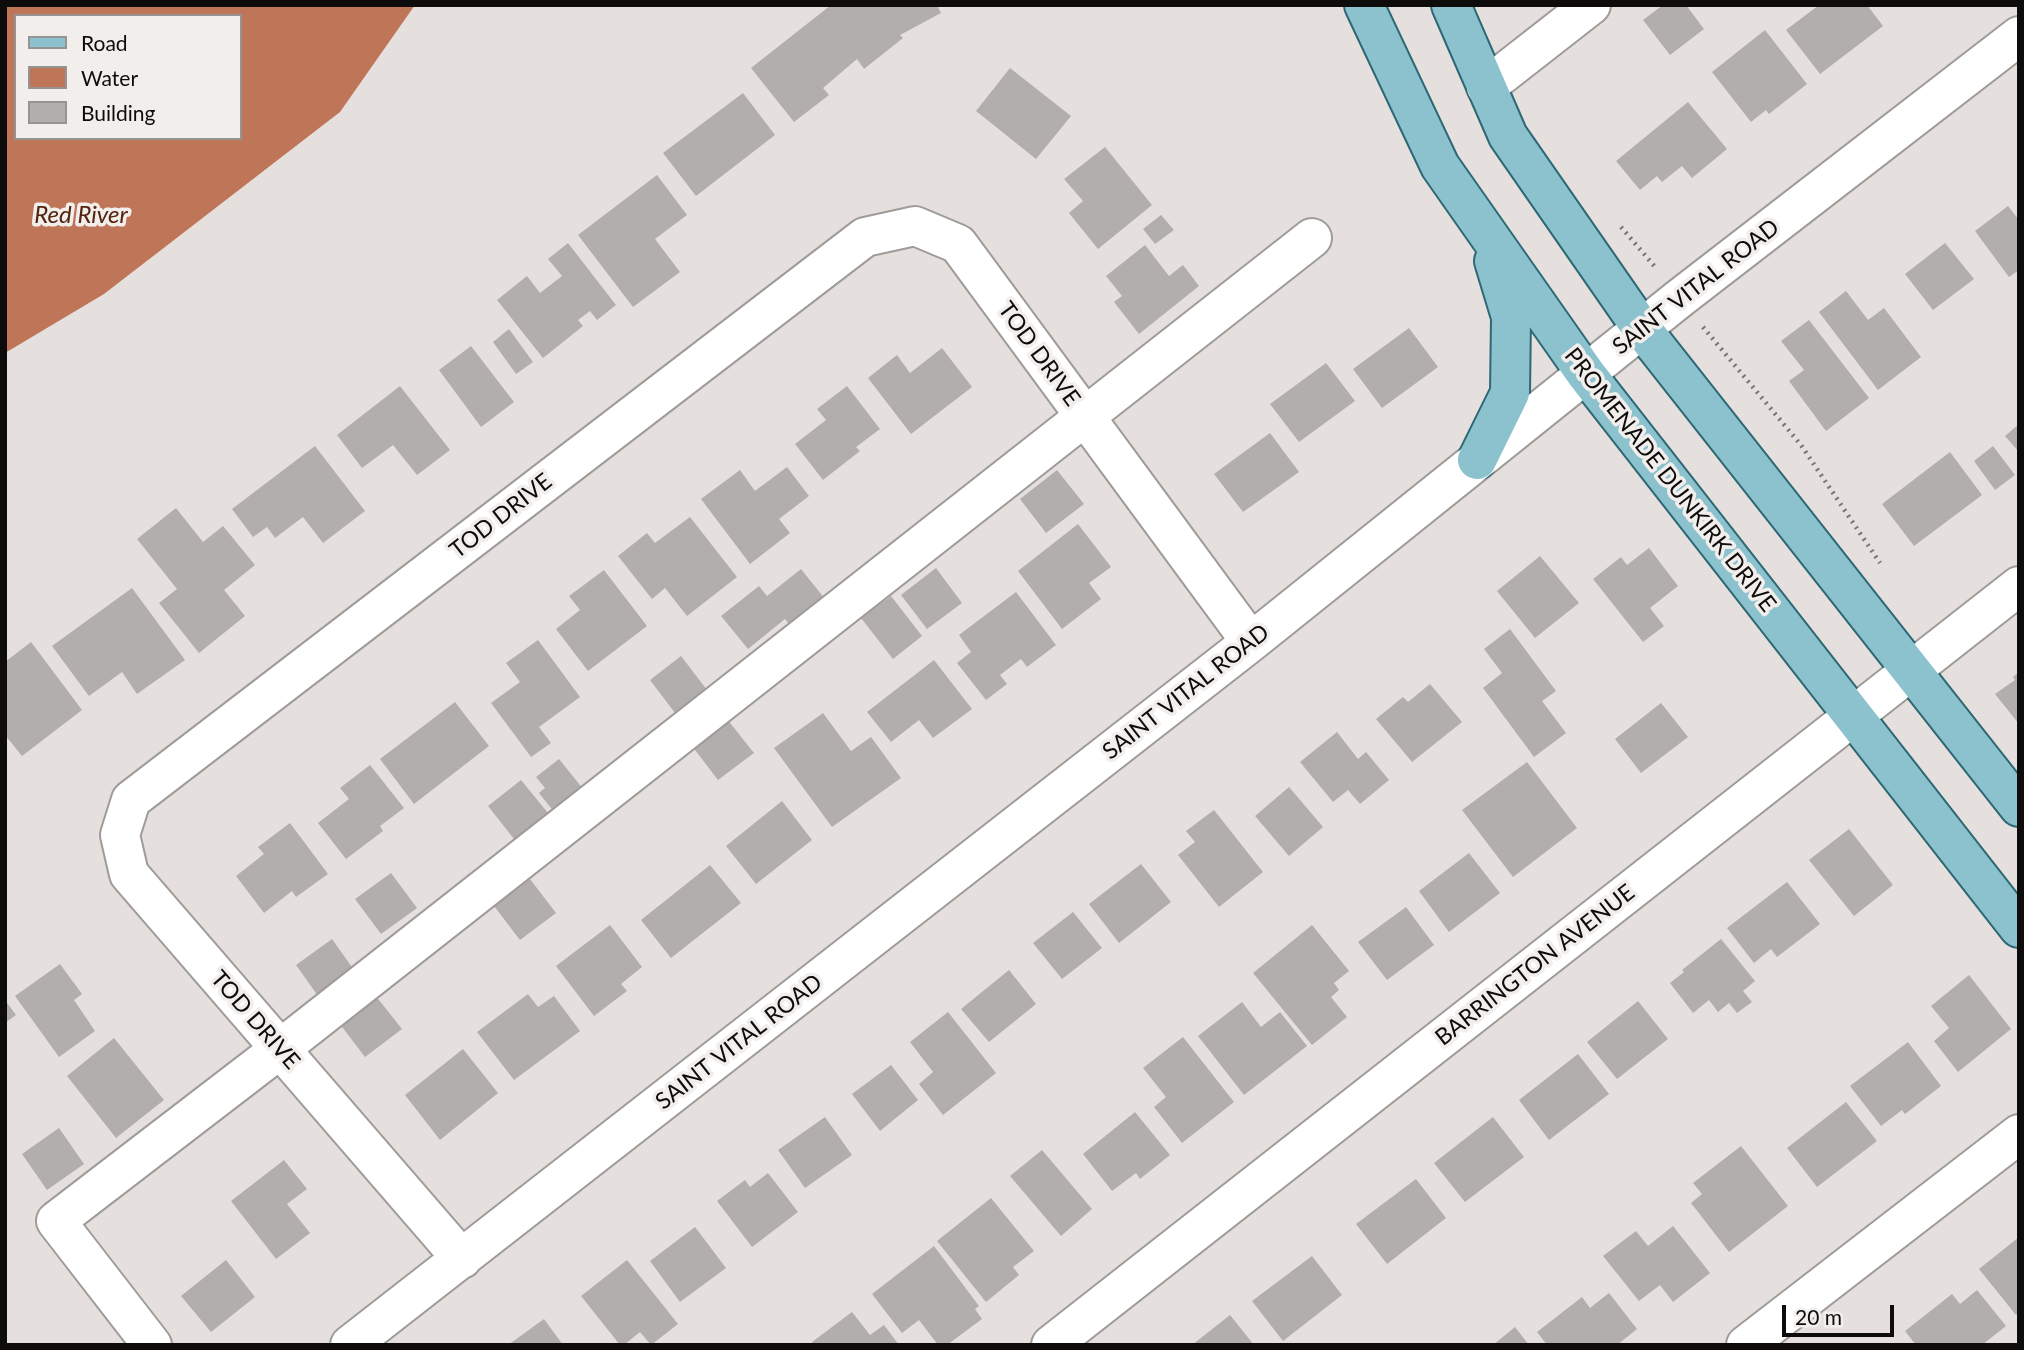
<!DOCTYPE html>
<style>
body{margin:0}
#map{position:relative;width:2024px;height:1350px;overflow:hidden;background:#e5e0de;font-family:Lato,sans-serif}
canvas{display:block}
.frame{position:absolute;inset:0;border:7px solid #0d0c0b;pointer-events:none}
.legend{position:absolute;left:14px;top:14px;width:228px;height:126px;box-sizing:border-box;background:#f2eeec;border:2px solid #969492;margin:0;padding:9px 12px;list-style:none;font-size:21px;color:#0d0c0b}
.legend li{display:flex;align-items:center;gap:14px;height:35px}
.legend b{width:35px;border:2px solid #969492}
.scale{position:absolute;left:1782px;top:1305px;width:112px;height:32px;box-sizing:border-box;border:4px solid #0d0c0b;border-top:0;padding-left:9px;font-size:21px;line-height:24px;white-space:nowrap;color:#0d0c0b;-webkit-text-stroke:5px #f2eeec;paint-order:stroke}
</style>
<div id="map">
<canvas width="2024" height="1350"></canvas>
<div class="frame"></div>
<ul class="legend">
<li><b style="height:9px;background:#8cc2ce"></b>Road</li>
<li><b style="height:19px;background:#bf7658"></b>Water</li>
<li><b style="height:19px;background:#b2aeac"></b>Building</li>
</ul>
<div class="scale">20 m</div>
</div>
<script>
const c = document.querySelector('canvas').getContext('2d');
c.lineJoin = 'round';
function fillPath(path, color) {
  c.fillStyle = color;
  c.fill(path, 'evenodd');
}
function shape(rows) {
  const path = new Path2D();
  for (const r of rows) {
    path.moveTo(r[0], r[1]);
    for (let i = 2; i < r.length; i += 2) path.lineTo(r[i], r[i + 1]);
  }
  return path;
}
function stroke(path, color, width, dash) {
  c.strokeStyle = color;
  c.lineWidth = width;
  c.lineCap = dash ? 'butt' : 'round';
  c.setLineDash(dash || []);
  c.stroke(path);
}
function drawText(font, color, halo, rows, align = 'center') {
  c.font = font + ' Lato,sans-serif';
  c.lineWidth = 7;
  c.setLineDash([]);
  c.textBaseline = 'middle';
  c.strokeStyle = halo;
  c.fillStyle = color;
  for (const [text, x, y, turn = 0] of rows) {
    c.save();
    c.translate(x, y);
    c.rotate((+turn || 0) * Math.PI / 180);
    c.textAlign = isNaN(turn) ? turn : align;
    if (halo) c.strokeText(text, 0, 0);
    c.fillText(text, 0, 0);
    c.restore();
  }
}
fillPath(shape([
 [5,5,415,5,340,112,104,294,5,353],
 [16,16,240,16,240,138,16,138]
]), '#bf7658');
fillPath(shape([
 [831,5,937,5,941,13,900,35,903,38,864,69,857,59,823,88,829,95,794,122,751,68],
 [1663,5,1686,5,1704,29,1670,55,1643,20],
 [1819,5,1867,5,1883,26,1820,74,1786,30],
 [1765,30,1807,84,1769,114,1766,110,1751,122,1712,72],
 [1010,68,1071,116,1036,159,976,111],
 [743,93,775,135,696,196,663,153],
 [1688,102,1727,149,1692,178,1682,166,1662,182,1657,176,1640,190,1616,161],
 [1105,147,1152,205,1098,249,1069,213,1083,201,1064,179],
 [657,175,687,215,655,239,680,272,633,307,578,235],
 [2008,206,2019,220,2019,270,2009,277,1975,231],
 [1161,215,1174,230,1155,244,1143,229],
 [568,243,616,305,597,320,590,311,578,320,583,326,543,358,497,300,527,276,540,293,562,276,548,259],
 [1945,243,1974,279,1933,310,1905,274],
 [1145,245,1169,276,1183,265,1199,286,1139,334,1114,302,1122,296,1106,276],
 [1846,291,1868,320,1884,308,1921,357,1878,390,1819,312],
 [1809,320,1869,398,1826,431,1789,381,1804,370,1781,341],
 [1409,328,1438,367,1382,408,1353,369],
 [509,329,533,362,516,374,493,342],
 [471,346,514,402,481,427,439,370],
 [942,348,972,387,911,434,868,378,897,355,910,373],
 [1326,363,1355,401,1299,442,1270,404],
 [400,386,450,450,417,475,393,445,362,468,337,435],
 [847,386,880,429,856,447,860,451,823,480,795,444,826,420,817,409],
 [2019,424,2019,452,2005,436],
 [1270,433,1299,472,1243,512,1214,474],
 [315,446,365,511,323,543,303,517,275,538,267,527,253,537,232,509],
 [1993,446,2015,475,1995,490,1974,461],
 [1950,452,1982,495,1914,546,1882,504],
 [787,467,809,496,779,519,790,533,750,564,701,499,740,470,755,491],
 [1057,470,1084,504,1046,533,1020,499],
 [176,508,203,542,223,526,255,565,224,590,245,616,199,653,159,603,177,589,137,539],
 [690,517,737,577,687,616,665,588,652,599,618,556,647,533,655,543],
 [1078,524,1111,567,1089,583,1101,599,1062,629,1018,571],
 [1649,548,1678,586,1650,608,1664,626,1643,642,1593,579,1621,557,1627,565],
 [1540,556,1579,603,1535,638,1497,591],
 [936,568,962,603,927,629,901,595],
 [801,569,825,599,791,627,785,619,748,649,721,616,759,586,767,596],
 [604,570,647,626,588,671,556,629,580,610,569,596],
 [132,588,185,660,137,694,122,672,89,696,52,646],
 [1016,592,1056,645,1027,667,1021,659,1000,675,1007,684,986,700,957,663,971,652,959,635],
 [891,596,922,636,893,659,861,618],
 [1510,629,1556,691,1542,701,1566,733,1534,757,1483,688,1502,673,1484,649],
 [538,640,580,697,539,727,551,743,531,757,491,703,520,682,506,663],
 [31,642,82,710,22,756,5,735,5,662],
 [681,656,707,690,675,713,650,680],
 [934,660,972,709,933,738,919,720,891,742,867,712],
 [2019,672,2019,724,1995,694,2015,680,2013,677],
 [1430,684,1462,722,1412,762,1376,719,1403,697,1408,702],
 [455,702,489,746,414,804,380,759],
 [1661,703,1688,737,1641,773,1615,739],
 [823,713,851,751,871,737,901,778,832,827,774,748],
 [727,719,754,753,718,780,692,746],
 [1337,732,1358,759,1366,752,1389,780,1360,804,1348,790,1333,802,1300,762],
 [559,759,584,790,555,813,539,793,545,788,536,777],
 [1527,762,1577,828,1513,877,1462,810],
 [370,765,404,808,380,826,383,831,346,859,318,823,349,799,340,788],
 [521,780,548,813,514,839,488,806],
 [1289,787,1323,827,1289,856,1255,816],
 [782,801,812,840,756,884,726,846],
 [1214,810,1263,872,1219,907,1178,855,1195,842,1186,831],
 [290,823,328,874,296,897,292,891,264,913,236,876,264,854,258,847],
 [1849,829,1893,885,1854,916,1809,860],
 [1469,853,1500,893,1449,932,1419,891],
 [1141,864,1171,902,1119,943,1089,904],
 [710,865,741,903,671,958,641,920],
 [391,873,417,908,381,934,355,899],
 [530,879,556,913,520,940,494,906],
 [1787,882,1820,924,1777,957,1771,949,1754,963,1727,928],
 [1406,907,1434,945,1387,980,1358,942],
 [1073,912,1102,948,1062,979,1033,943],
 [610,925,642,967,621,984,627,991,594,1016,556,966],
 [1312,925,1349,971,1334,983,1339,990,1331,997,1347,1017,1312,1045,1253,973],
 [332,939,354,970,318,996,296,965],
 [1721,939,1755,981,1743,991,1752,1002,1737,1013,1729,1003,1718,1012,1709,1000,1693,1013,1670,983,1684,972,1682,970],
 [60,964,82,994,74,1000,95,1031,59,1057,15,996],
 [1009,970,1036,1004,989,1042,961,1009],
 [1969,975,2011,1029,1958,1072,1934,1041,1949,1028,1931,1006],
 [528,994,538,1007,554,996,580,1031,514,1080,477,1032],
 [375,995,402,1029,365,1057,339,1023],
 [5,1000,16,1015,5,1023],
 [1638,1001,1668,1039,1617,1079,1587,1042],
 [1242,1002,1261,1027,1280,1012,1307,1046,1244,1095,1198,1036],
 [948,1012,996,1073,943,1115,919,1084,933,1072,910,1042],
 [1183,1037,1234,1102,1182,1143,1154,1107,1166,1097,1143,1068],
 [114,1038,164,1100,116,1138,67,1076],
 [1908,1042,1941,1086,1905,1114,1902,1110,1881,1126,1850,1086],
 [463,1049,498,1093,440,1140,405,1095],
 [1578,1054,1609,1094,1549,1140,1519,1100],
 [891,1065,918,1100,880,1131,852,1094],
 [1846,1102,1877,1141,1817,1187,1787,1148],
 [1135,1112,1170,1155,1140,1179,1136,1173,1112,1191,1083,1154],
 [825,1117,852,1155,805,1188,778,1150],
 [1493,1117,1524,1157,1465,1202,1434,1163],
 [59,1128,84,1164,47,1190,22,1154],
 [1741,1146,1788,1206,1729,1252,1691,1203,1702,1194,1693,1183],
 [1042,1150,1092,1209,1061,1236,1010,1176],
 [284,1160,307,1189,287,1204,310,1233,276,1259,231,1201],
 [768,1173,798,1212,752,1247,717,1201,745,1180,750,1187],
 [1416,1179,1446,1218,1387,1264,1356,1224],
 [991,1198,1034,1251,1013,1267,1019,1275,986,1302,937,1241],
 [1673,1226,1710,1273,1673,1302,1660,1285,1639,1301,1603,1256,1636,1231,1648,1246],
 [695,1227,726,1268,680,1302,650,1261],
 [2019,1237,2019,1312,2016,1315,1979,1269],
 [934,1246,979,1306,975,1309,982,1319,947,1345,938,1345,919,1320,902,1333,872,1294],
 [1312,1256,1342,1295,1283,1341,1252,1301],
 [226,1260,255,1297,211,1332,181,1296],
 [627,1260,678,1324,651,1345,640,1332,624,1345,620,1345,581,1296],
 [1977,1290,2006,1326,1982,1345,1916,1345,1905,1331,1952,1294,1960,1304],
 [1609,1293,1637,1329,1617,1345,1547,1345,1537,1332,1582,1297,1590,1308],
 [852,1312,870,1335,884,1325,899,1345,814,1345,812,1342],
 [1230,1315,1254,1345,1192,1345],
 [544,1319,563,1345,508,1345],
 [1515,1327,1529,1345,1493,1345]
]), '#b2aeac');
const minor = shape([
 [1486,87,1591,5],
 [462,1259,129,874,120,835,131,800,865,237,915,226,958,244,1251,642],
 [152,1345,56,1221,280,1049,1312,238],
 [350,1345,1251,642,1680,298,2019,36],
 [1051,1345,2019,586],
 [1746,1345,2019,1134]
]);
const major = shape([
 [1364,5,1440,166,1586,374,2019,928],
 [1451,5,1508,136,1642,329,2019,807],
 [1477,460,1510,393,1511,317,1494,261]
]);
stroke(minor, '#9f9b99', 42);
stroke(major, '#2e6875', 42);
stroke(shape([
 [1621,227,1656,268],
 [1703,327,1801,445,1880,563]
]), '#787574', 4.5, [2, 5]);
stroke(minor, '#fff', 38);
stroke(major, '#8cc2ce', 38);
drawText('23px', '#0d0c0b', '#f2eeec', [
 ["SAINT VITAL ROAD",1696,287,-38],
 ["TOD DRIVE",1039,354,54],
 ["PROMENADE DUNKIRK DRIVE",1670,480,52],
 ["TOD DRIVE",501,516,-38],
 ["SAINT VITAL ROAD",1186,692,-38],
 ["BARRINGTON AVENUE",1535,965,-38],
 ["TOD DRIVE",255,1020,49],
 ["SAINT VITAL ROAD",739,1042,-38]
]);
drawText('italic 24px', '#53230e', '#f2eeec', [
 ["Red River",81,215]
]);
</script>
